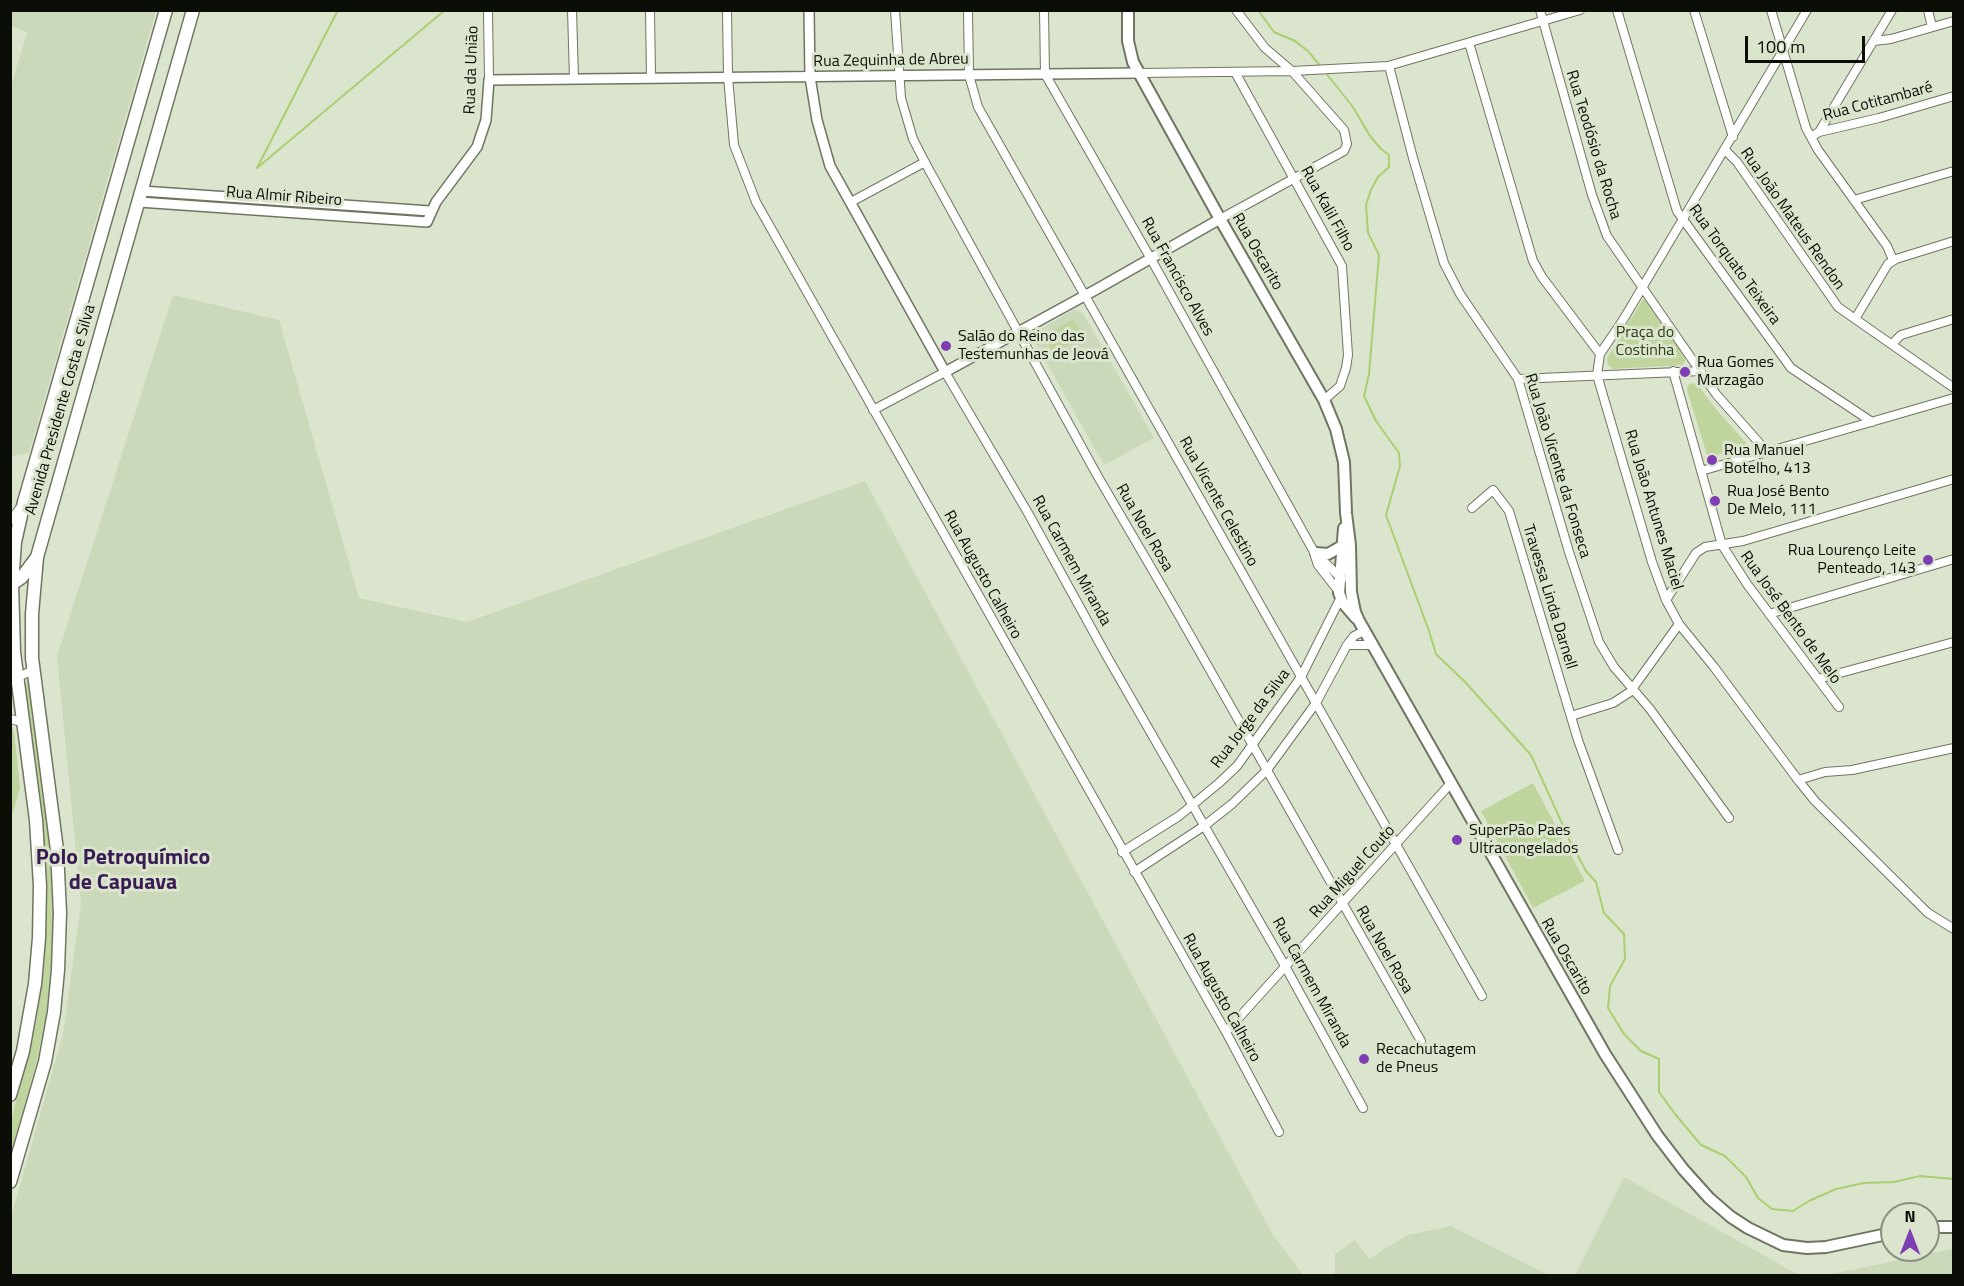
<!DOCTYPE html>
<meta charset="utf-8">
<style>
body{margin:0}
#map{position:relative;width:1964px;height:1286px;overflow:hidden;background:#dbe5cd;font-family:"Titillium Web",sans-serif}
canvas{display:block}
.frame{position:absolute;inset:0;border:12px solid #0b0e06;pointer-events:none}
.north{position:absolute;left:1880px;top:1202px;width:60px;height:60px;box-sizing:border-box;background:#dbe5cd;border:2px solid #888f7d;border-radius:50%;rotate:0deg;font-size:16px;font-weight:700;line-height:24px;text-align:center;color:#0b0e06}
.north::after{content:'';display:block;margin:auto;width:21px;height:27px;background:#7d3eb3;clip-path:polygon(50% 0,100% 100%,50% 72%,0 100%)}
.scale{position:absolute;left:1745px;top:36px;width:120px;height:27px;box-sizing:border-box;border:3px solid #0b0e06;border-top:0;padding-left:8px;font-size:18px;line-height:21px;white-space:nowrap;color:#0b0e06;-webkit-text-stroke:4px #dbe5cd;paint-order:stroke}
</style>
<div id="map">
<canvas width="1964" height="1286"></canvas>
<div class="frame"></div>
<div class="north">N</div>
<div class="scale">100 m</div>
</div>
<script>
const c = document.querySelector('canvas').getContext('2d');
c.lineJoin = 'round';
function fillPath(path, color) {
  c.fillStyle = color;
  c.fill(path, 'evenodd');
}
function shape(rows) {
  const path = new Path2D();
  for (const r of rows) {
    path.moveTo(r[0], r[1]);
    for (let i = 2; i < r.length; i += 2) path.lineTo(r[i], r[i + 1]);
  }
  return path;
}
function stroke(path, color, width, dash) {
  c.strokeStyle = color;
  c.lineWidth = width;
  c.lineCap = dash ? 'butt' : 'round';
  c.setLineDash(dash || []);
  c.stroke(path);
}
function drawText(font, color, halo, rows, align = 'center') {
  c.font = font + ' "Titillium Web",sans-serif';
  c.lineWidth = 6;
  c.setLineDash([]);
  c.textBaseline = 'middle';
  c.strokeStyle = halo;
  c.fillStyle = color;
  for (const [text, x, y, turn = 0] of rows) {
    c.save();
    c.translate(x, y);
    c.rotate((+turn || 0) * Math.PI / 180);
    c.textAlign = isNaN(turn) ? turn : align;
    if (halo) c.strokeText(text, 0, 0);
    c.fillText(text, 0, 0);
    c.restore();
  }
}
fillPath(shape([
 [10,11,156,11,29,453,11,456,10,91,27,32,11,26],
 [173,295,279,320,359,598,467,622,865,481,1273,1235,1303,1275,11,1275,11,1217,63,1034,81,904,57,656],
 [1075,309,1083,313,1154,438,1104,465,1033,339,1034,333],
 [1624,1177,1799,1275,1575,1275],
 [1451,1226,1549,1275,1335,1275,1335,1254,1355,1240,1369,1259,1407,1235],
 [1952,1249,1953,1275,1827,1275]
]), '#ccd8ba');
fillPath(shape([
 [1643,299,1648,301,1684,354,1685,361,1682,365,1613,369,1608,365,1607,358],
 [1073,319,1082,336,1053,353,1044,336],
 [1692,383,1698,385,1715,408,1748,445,1713,456,1707,455,1687,390,1688,385],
 [28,678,50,848,53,900,53,946,46,1017,36,1064,11,1154,11,1120,34,1032,42,981,45,925,45,865,25,687],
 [11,727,14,731,20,788,11,819],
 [1533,783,1585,881,1533,908,1481,811]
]), '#bfd59d');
stroke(shape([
 [338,10,257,168,445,10],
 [1258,10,1274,32,1295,41,1308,51,1321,67],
 [1325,72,1353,107,1370,136,1381,149,1389,155,1389,167,1378,177,1371,190,1366,205,1368,233,1379,255,1369,374,1364,396,1376,421,1399,453,1400,466,1386,515,1429,631,1436,654,1465,682,1531,755,1570,841,1586,871,1596,882,1604,913,1624,934,1625,959,1610,986,1608,1008,1624,1034,1641,1051,1659,1059,1659,1092,1675,1114,1701,1145,1725,1156,1746,1177,1758,1198,1772,1209,1793,1211,1809,1201,1836,1189,1864,1183,1894,1182,1920,1176,1954,1179]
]), '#acce72', 2);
const minor = shape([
 [488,10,489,80],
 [572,10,574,79],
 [650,10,651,78],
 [727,10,728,77,734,145,756,202,1226,1032,1279,1132],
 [895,10,901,98,913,139,928,168,1097,475,1177,612,1421,1041],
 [968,10,969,75,978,107,1482,996],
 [1044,10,1045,74,1151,259,1313,550,1318,565,1340,593],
 [1540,10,1592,195,1607,236,1716,394,1761,445,1766,453],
 [1617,10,1677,211,1791,368,1872,422],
 [1694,10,1733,137],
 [1771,10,1806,128,1818,150,1887,246,1893,260],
 [1807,10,1623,320,1600,354,1597,375,1652,562,1666,600,1679,624,1714,667,1798,780,1815,801,1928,913,1954,929],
 [1928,10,1932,27],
 [1874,41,1891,39,1954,21],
 [1469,43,1533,261,1542,277,1600,354],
 [1389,66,1413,158,1444,263,1460,294,1518,379,1569,552,1599,642,1614,667,1650,709,1729,818],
 [1235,72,1342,266,1348,355,1346,368,1340,386,1324,400],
 [1140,73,1292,71,1388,66,1580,10],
 [1819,132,1892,10],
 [1811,137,1819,132,1879,118,1954,96],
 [1725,150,1737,162,1838,307,1954,388],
 [1854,200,1954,171],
 [851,202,925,162],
 [1220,219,1344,151,1347,144,1344,130,1292,71,1265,48,1236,10],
 [1855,319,1888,264,1896,259,1954,241],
 [1893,343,1901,335,1954,319],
 [1673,371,1722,545,1747,584,1839,707],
 [1518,379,1701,371],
 [873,410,945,372,1028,513,1105,653,1285,966,1363,1108],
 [1701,471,1954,398],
 [1472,508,1493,490,1509,511,1578,740,1618,850],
 [10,521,20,508],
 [1316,554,1342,579],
 [1666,600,1696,553,1705,547,1743,541,1954,479],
 [1769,614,1954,559],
 [1347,645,1372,645],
 [1818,679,1954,642],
 [10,681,33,670],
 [1571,716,1613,703,1630,692,1679,624],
 [10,719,18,721,24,725],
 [1798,780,1825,772,1852,770,1954,748],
 [1122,852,1179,816,1219,783,1237,766,1301,677,1341,597],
 [1134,872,1204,826,1232,804,1267,770,1316,703,1347,645,1354,636,1364,631],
 [1226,1032,1451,783]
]);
const tertiary = shape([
 [809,10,810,77,817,120,830,166,945,372,1097,289,1220,219],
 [142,191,430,211],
 [139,202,427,222,436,202,477,147,486,120,489,80,1140,73]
]);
const secondary = shape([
 [1128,10,1128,41,1133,62,1220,219,1324,400,1336,429,1344,462,1346,513,1350,545,1351,592,1355,612,1359,621,1605,1054,1657,1135,1683,1169,1709,1198,1731,1217,1748,1228,1783,1245,1807,1248,1826,1247,1892,1233],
 [1344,528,1339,593,1343,603,1356,618],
 [1316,553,1328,554,1342,546],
 [1928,1227,1954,1227]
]);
const trunk = shape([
 [12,584,22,577,37,557],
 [10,1095,23,1051,35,984,39,938,40,886,36,820,14,652,12,584,15,542,24,502,166,10],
 [10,1182,45,1062,54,1012,58,970,60,913,57,850,32,658,32,614,37,557,193,10]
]);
stroke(minor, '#6e7661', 10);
stroke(tertiary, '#6e7661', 12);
stroke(secondary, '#6e7661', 14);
stroke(trunk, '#6e7661', 15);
stroke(minor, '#fff', 8);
stroke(tertiary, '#fff', 9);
stroke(secondary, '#fff', 10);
stroke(trunk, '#fff', 12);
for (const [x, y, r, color] of [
 [946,346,6,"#7d3eb3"],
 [1685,372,6,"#7d3eb3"],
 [1712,460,6,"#7d3eb3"],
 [1715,501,6,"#7d3eb3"],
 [1928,560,6,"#7d3eb3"],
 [1457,840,6,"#7d3eb3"],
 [1364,1059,6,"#7d3eb3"]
]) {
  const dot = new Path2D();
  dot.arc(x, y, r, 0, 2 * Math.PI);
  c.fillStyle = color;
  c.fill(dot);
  stroke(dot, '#dbe5cd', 2);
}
drawText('16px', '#0b0e06', '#dbe5cd', [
 ["Rua Zequinha de Abreu",891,61,-1],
 ["Rua da União",472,70,-88],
 ["Rua Cotitambaré",1878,102,-15],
 ["Rua Teodósio da Rocha",1593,145,73],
 ["Rua Almir Ribeiro",284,197,4],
 ["Rua Kalil Filho",1327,209,61],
 ["Rua João Mateus Rendon",1792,219,55],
 ["Rua Oscarito",1257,252,60],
 ["Rua Torquato Teixeira",1734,265,54],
 ["Rua Francisco Alves",1177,277,61],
 ["Avenida Presidente Costa e Silva",61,410,-74],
 ["Rua João Vicente da Fonseca",1557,466,73],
 ["Rua Vicente Celestino",1218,502,61],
 ["Rua João Antunes Maciel",1653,510,73],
 ["Rua Noel Rosa",1144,528,60],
 ["Rua Carmem Miranda",1071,561,61],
 ["Rua Augusto Calheiro",982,575,61],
 ["Travessa Linda Darnell",1549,597,73],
 ["Rua José Bento de Melo",1790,618,54],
 ["Rua Jorge da Silva",1251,719,-53],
 ["Rua Miguel Couto",1353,872,-48],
 ["Rua Noel Rosa",1384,950,60],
 ["Rua Oscarito",1566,957,60],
 ["Rua Carmem Miranda",1311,983,61],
 ["Rua Augusto Calheiro",1221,998,61]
]);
drawText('16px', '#313e18', '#dbe5cd', [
 ["Praça do",1645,333],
 ["Costinha",1645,351]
]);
drawText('16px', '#0b0e06', '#dbe5cd', [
 ["Salão do Reino das",958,337],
 ["Testemunhas de Jeová",958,355],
 ["Rua Gomes",1697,363],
 ["Marzagão",1697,381],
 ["Rua Manuel",1724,451],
 ["Botelho, 413",1724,469],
 ["Rua José Bento",1727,492],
 ["De Melo, 111",1727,510],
 ["Rua Lourenço Leite",1916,551,"right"],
 ["Penteado, 143",1916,569,"right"],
 ["SuperPão Paes",1469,831],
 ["Ultracongelados",1469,849],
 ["Recachutagem",1376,1050],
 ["de Pneus",1376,1068]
], 'left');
drawText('bold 22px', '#3a1c54', '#dbe5cd', [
 ["Polo Petroquímico",123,859],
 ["de Capuava",123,884]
]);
</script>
